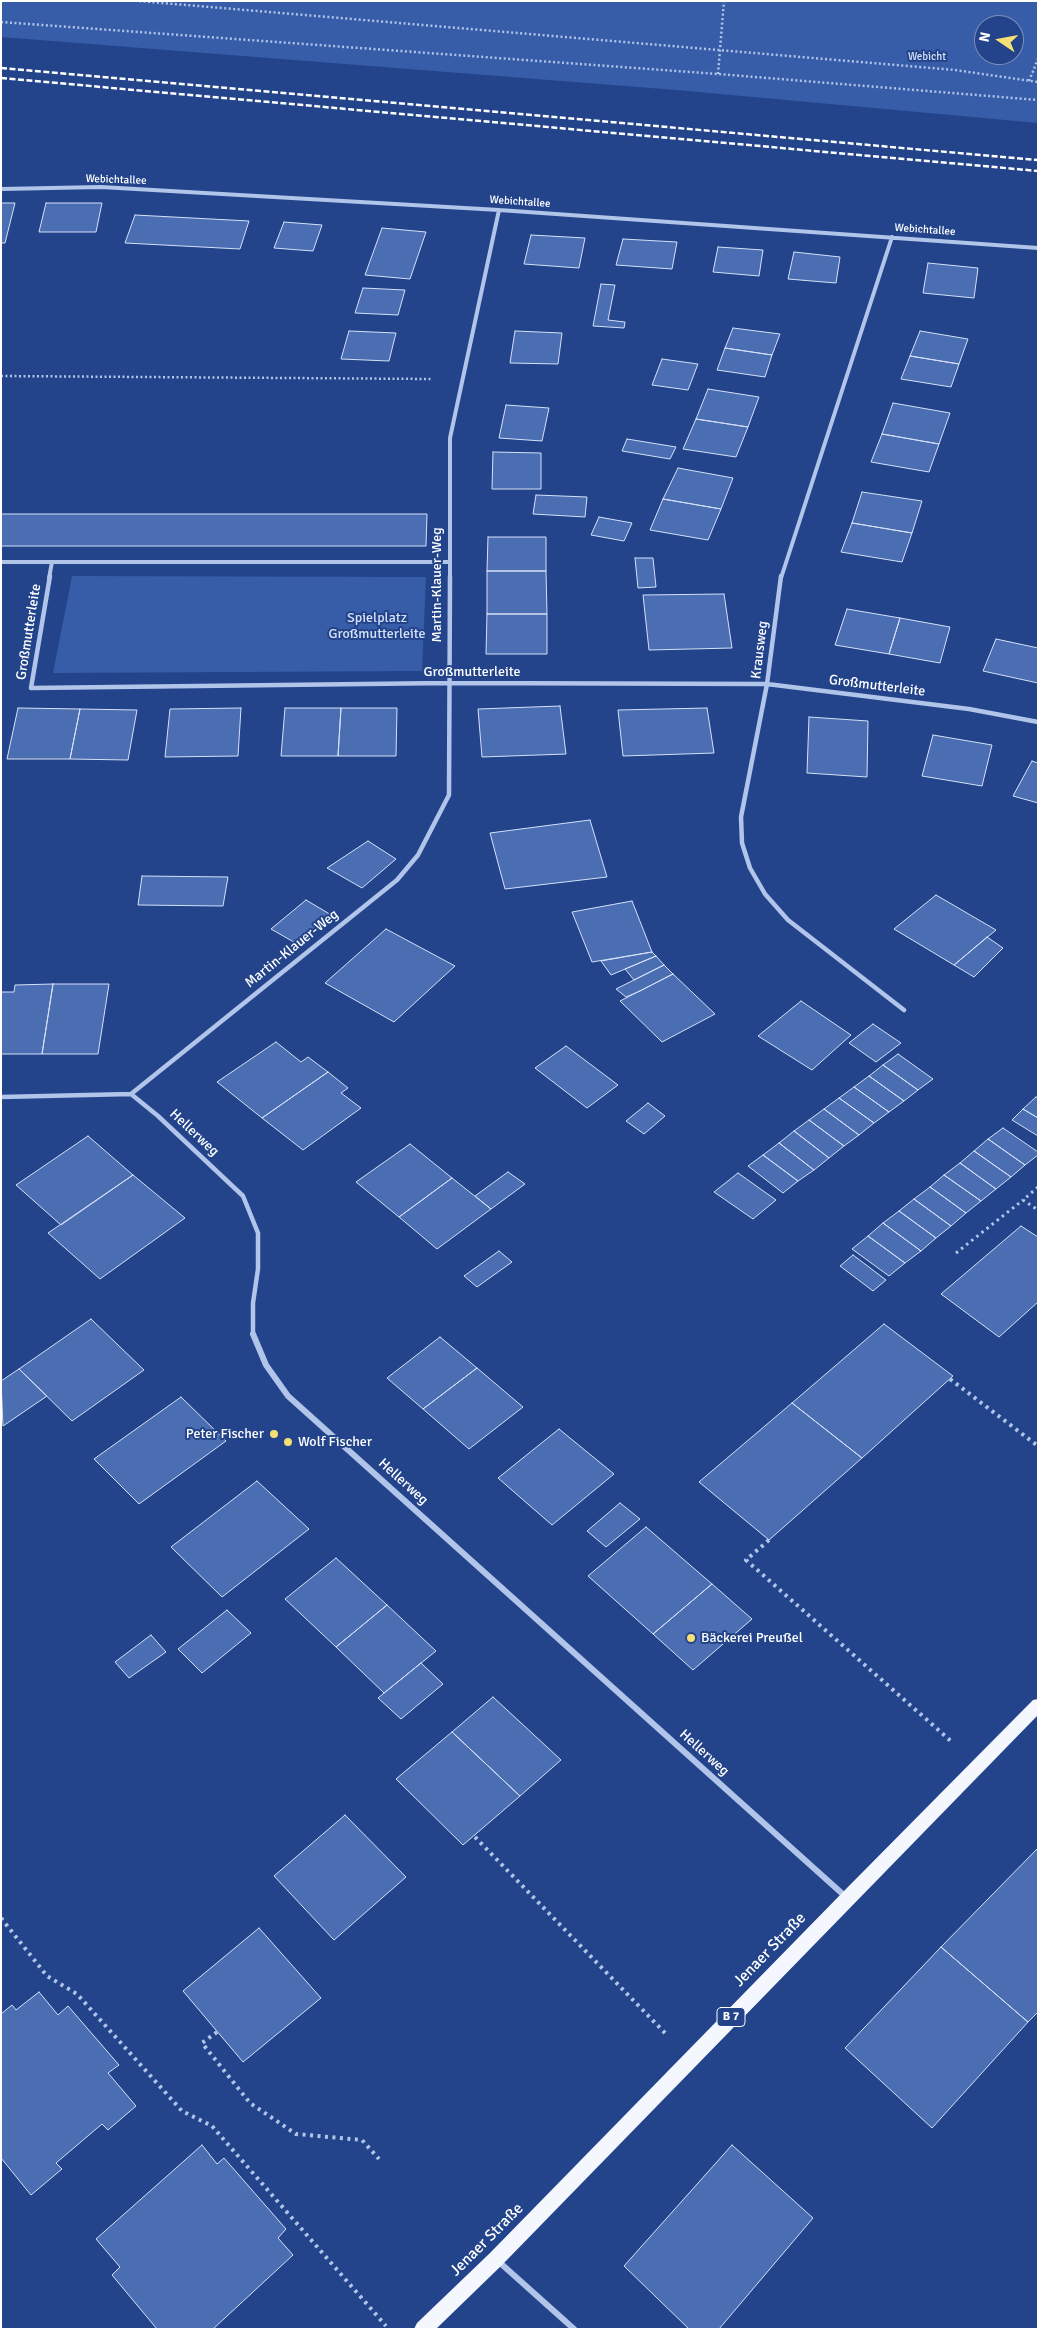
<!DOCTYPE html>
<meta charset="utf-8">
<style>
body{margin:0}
#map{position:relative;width:1039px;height:2330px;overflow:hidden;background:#23448b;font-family:Signika,sans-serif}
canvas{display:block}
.frame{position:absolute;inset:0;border:2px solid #fff;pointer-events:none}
.north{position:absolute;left:974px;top:15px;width:50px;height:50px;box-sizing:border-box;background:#23448b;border:1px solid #7b8fb9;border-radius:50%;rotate:282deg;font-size:14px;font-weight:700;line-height:20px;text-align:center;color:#fff}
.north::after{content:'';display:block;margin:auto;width:18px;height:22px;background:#f6df74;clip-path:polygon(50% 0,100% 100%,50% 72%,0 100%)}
</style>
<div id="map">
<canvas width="1039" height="2330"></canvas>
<div class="frame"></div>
<div class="north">N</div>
</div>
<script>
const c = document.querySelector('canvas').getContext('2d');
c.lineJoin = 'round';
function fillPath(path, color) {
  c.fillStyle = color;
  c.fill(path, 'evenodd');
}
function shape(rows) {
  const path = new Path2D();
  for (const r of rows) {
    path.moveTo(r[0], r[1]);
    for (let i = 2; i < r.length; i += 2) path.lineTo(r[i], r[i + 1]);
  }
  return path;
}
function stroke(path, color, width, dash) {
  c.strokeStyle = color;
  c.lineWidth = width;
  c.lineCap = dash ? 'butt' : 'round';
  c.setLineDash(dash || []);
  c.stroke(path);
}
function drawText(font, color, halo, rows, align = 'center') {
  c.font = font + ' Signika,sans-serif';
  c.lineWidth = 4;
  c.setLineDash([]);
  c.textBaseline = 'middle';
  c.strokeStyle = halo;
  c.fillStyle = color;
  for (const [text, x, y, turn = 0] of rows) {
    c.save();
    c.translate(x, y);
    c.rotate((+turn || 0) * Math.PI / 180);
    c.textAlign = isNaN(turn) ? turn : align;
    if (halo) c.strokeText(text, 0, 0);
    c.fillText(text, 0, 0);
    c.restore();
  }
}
fillPath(shape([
 [1,1,1038,1,1038,123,676,90,1,37],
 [984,25,1014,25,1014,55,984,55],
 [72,576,426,577,422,671,53,673]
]), '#375ca8');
const building = shape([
 [1,203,15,203,5,243,1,243,1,203],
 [46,203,102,203,96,232,39,232,46,203],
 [135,215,249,221,240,249,125,243,135,215],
 [284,222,322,225,313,251,274,248,284,222],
 [382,228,426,232,410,279,365,275,382,228],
 [531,235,585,238,579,268,524,264,531,235],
 [623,239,677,242,672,269,616,265,623,239],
 [718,247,763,250,759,276,713,272,718,247],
 [794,252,840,257,836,283,788,279,794,252],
 [928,263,978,268,974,298,923,293,928,263],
 [601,284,615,285,608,320,625,322,624,328,593,326,601,284],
 [363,288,405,290,398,315,355,313,363,288],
 [733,328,780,334,772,355,725,348,733,328],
 [349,331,396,333,389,361,341,359,349,331],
 [515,331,562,333,558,364,510,363,515,331],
 [920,331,968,339,959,364,910,356,920,331],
 [725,348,772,355,765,377,717,370,725,348],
 [910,356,959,364,951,387,901,379,910,356],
 [662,359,698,364,688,390,652,385,662,359],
 [708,389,759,397,748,427,696,419,708,389],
 [893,403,950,413,939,444,882,434,893,403],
 [506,405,549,408,542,441,499,438,506,405],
 [696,419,748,427,736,457,683,449,696,419],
 [882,434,939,444,929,472,871,462,882,434],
 [627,439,676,447,670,459,622,451,627,439],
 [493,452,541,453,541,489,492,489,493,452],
 [678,468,733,478,721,509,663,499,678,468],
 [862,492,922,501,912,533,852,523,862,492],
 [536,495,587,497,585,517,533,514,536,495],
 [663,499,721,509,708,540,650,530,663,499],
 [1,514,427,514,426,546,1,546,1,514],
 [599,517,632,523,624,541,591,535,599,517],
 [852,523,912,533,902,562,841,552,852,523],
 [488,537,546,537,546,571,487,571,488,537],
 [635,558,653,558,656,587,638,588,635,558],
 [487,571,546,571,547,614,487,614,487,571],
 [724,594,732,648,649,650,643,595,724,594],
 [847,609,900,618,889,654,835,645,847,609],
 [487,614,547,614,547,654,486,654,487,614],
 [900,618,950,627,940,663,889,654,900,618],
 [996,639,1038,648,1038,683,983,671,996,639],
 [560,706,566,754,482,757,478,709,560,706],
 [18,708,80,709,70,759,7,759,18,708],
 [241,708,238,756,165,757,170,709,241,708],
 [285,708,341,708,338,756,281,756,285,708],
 [341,708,397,708,396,756,338,756,341,708],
 [707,708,714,753,623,756,618,710,707,708],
 [80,709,137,710,128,760,70,759,80,709],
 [809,717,868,721,867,777,807,773,809,717],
 [933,735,992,745,982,786,922,776,933,735],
 [1032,761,1038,763,1038,803,1013,796,1032,761],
 [590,820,607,877,505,889,490,833,590,820],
 [368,841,396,859,362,888,327,868,368,841],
 [142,876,228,877,223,906,138,905,142,876],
 [936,895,996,930,954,965,894,929,936,895],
 [306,900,333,916,299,945,271,929,306,900],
 [632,901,652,952,592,962,572,912,632,901],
 [386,929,455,966,394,1022,325,983,386,929],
 [987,937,1003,948,974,977,954,965,987,937],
 [652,952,656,956,611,975,601,961,652,952],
 [656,956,664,965,634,980,625,969,656,956],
 [664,965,673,974,640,991,626,997,616,989,664,965],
 [673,974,715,1014,662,1042,620,1001,673,974],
 [53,984,42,1054,1,1054,1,992,14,992,15,985,53,984],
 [53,984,109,984,98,1054,42,1054,53,984],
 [801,1001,851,1035,812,1070,758,1036,801,1001],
 [873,1024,901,1043,876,1062,849,1043,873,1024],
 [276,1042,301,1062,308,1057,328,1072,262,1118,217,1082,276,1042],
 [566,1046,618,1085,587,1108,535,1068,566,1046],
 [898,1054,933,1079,918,1090,883,1065,898,1054],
 [883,1065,918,1090,904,1101,869,1076,883,1065],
 [328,1072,348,1088,341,1093,361,1108,303,1150,262,1118,328,1072],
 [869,1076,904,1101,889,1112,854,1087,869,1076],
 [854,1087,889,1112,874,1123,839,1098,854,1087],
 [1036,1097,1038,1098,1038,1118,1023,1109,1036,1097],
 [839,1098,874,1123,859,1135,824,1109,839,1098],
 [648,1103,665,1116,644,1134,626,1121,648,1103],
 [824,1109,859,1135,844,1146,809,1120,824,1109],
 [1023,1109,1038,1118,1038,1136,1012,1120,1023,1109],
 [809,1120,844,1146,829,1158,794,1131,809,1120],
 [1003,1128,1038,1152,1038,1155,1025,1165,988,1139,1003,1128],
 [794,1131,829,1158,814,1170,779,1143,794,1131],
 [88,1136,133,1175,61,1225,16,1185,88,1136],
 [988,1139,1025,1165,1011,1177,974,1151,988,1139],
 [779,1143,814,1170,798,1181,763,1155,779,1143],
 [410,1144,452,1178,399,1217,356,1182,410,1144],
 [974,1151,1011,1177,996,1189,960,1163,974,1151],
 [763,1155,798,1181,783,1193,748,1166,763,1155],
 [960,1163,996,1189,981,1201,944,1175,960,1163],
 [508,1172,525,1184,491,1209,475,1196,508,1172],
 [738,1173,776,1200,753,1219,714,1192,738,1173],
 [133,1175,185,1218,100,1279,48,1233,133,1175],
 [944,1175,981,1201,966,1213,930,1187,944,1175],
 [452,1178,491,1209,437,1249,399,1217,452,1178],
 [930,1187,966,1213,951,1226,914,1199,930,1187],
 [914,1199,951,1226,936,1238,899,1211,914,1199],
 [899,1211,936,1238,921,1251,883,1223,899,1211],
 [883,1223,921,1251,905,1263,868,1236,883,1223],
 [1021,1226,1038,1237,1038,1302,999,1337,941,1294,1021,1226],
 [868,1236,905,1263,889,1276,852,1249,868,1236],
 [499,1251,512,1262,477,1287,464,1276,499,1251],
 [853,1255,886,1280,873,1291,840,1266,853,1255],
 [91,1319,144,1370,72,1421,19,1369,91,1319],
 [884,1324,953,1376,862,1458,792,1403,884,1324],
 [440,1337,477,1368,423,1409,387,1378,440,1337],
 [477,1368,523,1407,469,1449,423,1409,477,1368],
 [19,1369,47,1396,3,1426,1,1381,19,1369],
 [181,1397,226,1441,139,1504,94,1459,181,1397],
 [792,1403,862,1458,769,1540,699,1482,792,1403],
 [559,1429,614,1474,552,1525,498,1478,559,1429],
 [257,1481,309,1529,222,1597,171,1547,257,1481],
 [620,1503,640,1519,606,1547,587,1531,620,1503],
 [646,1527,712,1584,653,1634,588,1576,646,1527],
 [336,1558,387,1605,336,1647,285,1599,336,1558],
 [712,1584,752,1619,693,1670,653,1634,712,1584],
 [387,1605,436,1651,384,1693,336,1647,387,1605],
 [227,1610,251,1633,202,1673,178,1649,227,1610],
 [151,1635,166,1652,129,1678,115,1662,151,1635],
 [421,1663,443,1684,401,1719,378,1698,421,1663],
 [493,1697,561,1760,520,1796,452,1732,493,1697],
 [452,1732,520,1796,463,1845,396,1779,452,1732],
 [345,1815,406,1877,334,1940,274,1876,345,1815],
 [1038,1848,1038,2012,1028,2022,941,1947,1038,1848],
 [259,1928,321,1998,243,2062,183,1991,259,1928],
 [941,1947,1028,2022,932,2128,845,2048,941,1947],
 [39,1992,58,2015,68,2006,119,2065,108,2073,136,2106,108,2130,102,2124,56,2163,62,2169,31,2195,1,2158,1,2014,12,2005,16,2010,39,1992],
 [202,2145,217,2164,224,2158,286,2229,278,2238,293,2255,213,2329,157,2329,112,2275,120,2267,96,2239,202,2145],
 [732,2145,813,2218,719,2329,689,2329,624,2266,732,2145]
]);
fillPath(building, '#4b6db2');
stroke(building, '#d5e1f8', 1);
stroke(shape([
 [139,1,955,70,1038,82],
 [1,22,718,74,1038,100],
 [718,74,724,1],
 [1029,81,1038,59],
 [1,376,432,379]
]), '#b1c4ea', 2.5, [2, 2.5]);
stroke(shape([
 [1038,1187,1023,1200,1038,1210],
 [956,1253,1023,1200]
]), '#b1c4ea', 3, [2.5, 4]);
stroke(shape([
 [950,1379,1038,1446],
 [769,1540,746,1560,952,1742],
 [475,1837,665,2033],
 [1,1918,47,1976,77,1994,182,2111,212,2126,386,2326],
 [217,2032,202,2043,250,2103,296,2134,362,2140,379,2159]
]), '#b1c4ea', 4, [3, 4.5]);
stroke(shape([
 [1,189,101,187,499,210,1038,248],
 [1,562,448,562],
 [49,578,52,562],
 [450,578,450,438,499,210],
 [781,578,892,237]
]), '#b1c4ea', 4);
stroke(shape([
 [50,576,31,688,448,683,767,684,969,709,1038,722],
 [781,576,767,684,741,817,742,843,750,868,765,894,788,920,904,1010],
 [131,1094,397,880,418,855,449,795,450,576],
 [1,1097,131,1094,158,1116,243,1196,258,1233,258,1269,253,1303,253,1335]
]), '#b1c4ea', 4.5);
stroke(shape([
 [253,1334,266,1365,288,1396,846,1897],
 [498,2261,574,2329]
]), '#b1c4ea', 6);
fillPath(shape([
 [1038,1699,1038,1715,502,2265,436,2329,414,2329,417,2323,490,2253,842,1893,1033,1700,1038,1699]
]), '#f5f7fe');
stroke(shape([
 [1,68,1038,160],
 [1,78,1038,171]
]), '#fff', 2.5, [6, 2.5]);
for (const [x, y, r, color] of [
 [274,1434,5,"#f6df74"],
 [288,1442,5,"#f6df74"],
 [691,1638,5,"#f6df74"]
]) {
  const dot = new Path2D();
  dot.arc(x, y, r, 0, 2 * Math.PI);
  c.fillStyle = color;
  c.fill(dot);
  stroke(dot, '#23448b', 2);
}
drawText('11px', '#d5e1f8', '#23448b', [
 ["Webicht",927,57]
]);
drawText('11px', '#fff', '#23448b', [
 ["Webichtallee",116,180,2],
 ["Webichtallee",520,202,4],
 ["Webichtallee",925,230,4]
]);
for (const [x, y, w] of [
 [731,2017,28]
]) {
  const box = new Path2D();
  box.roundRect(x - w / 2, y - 9.5, w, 19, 4);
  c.fillStyle = '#23448b';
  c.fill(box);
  stroke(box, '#fff', 1);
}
drawText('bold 12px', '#fff', null, [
 ["B 7",731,2017]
]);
drawText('14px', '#fff', '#23448b', [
 ["Martin-Klauer-Weg",437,585,-90],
 ["Großmutterleite",29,632,-81],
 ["Krausweg",760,650,-83],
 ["Großmutterleite",472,672],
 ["Großmutterleite",877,686,7],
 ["Martin-Klauer-Weg",292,949,-39],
 ["Hellerweg",194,1133,43],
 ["Hellerweg",403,1482,42],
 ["Hellerweg",704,1753,42]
]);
drawText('14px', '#d5e1f8', '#23448b', [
 ["Spielplatz",377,618],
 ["Großmutterleite",377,634]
]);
drawText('14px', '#fff', '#23448b', [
 ["Peter Fischer",264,1434,"right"],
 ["Wolf Fischer",298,1442],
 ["Bäckerei Preußel",701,1638]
], 'left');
drawText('16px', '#fff', '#23448b', [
 ["Jenaer Straße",770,1950,-46],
 ["Jenaer Straße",487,2240,-45]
]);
</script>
